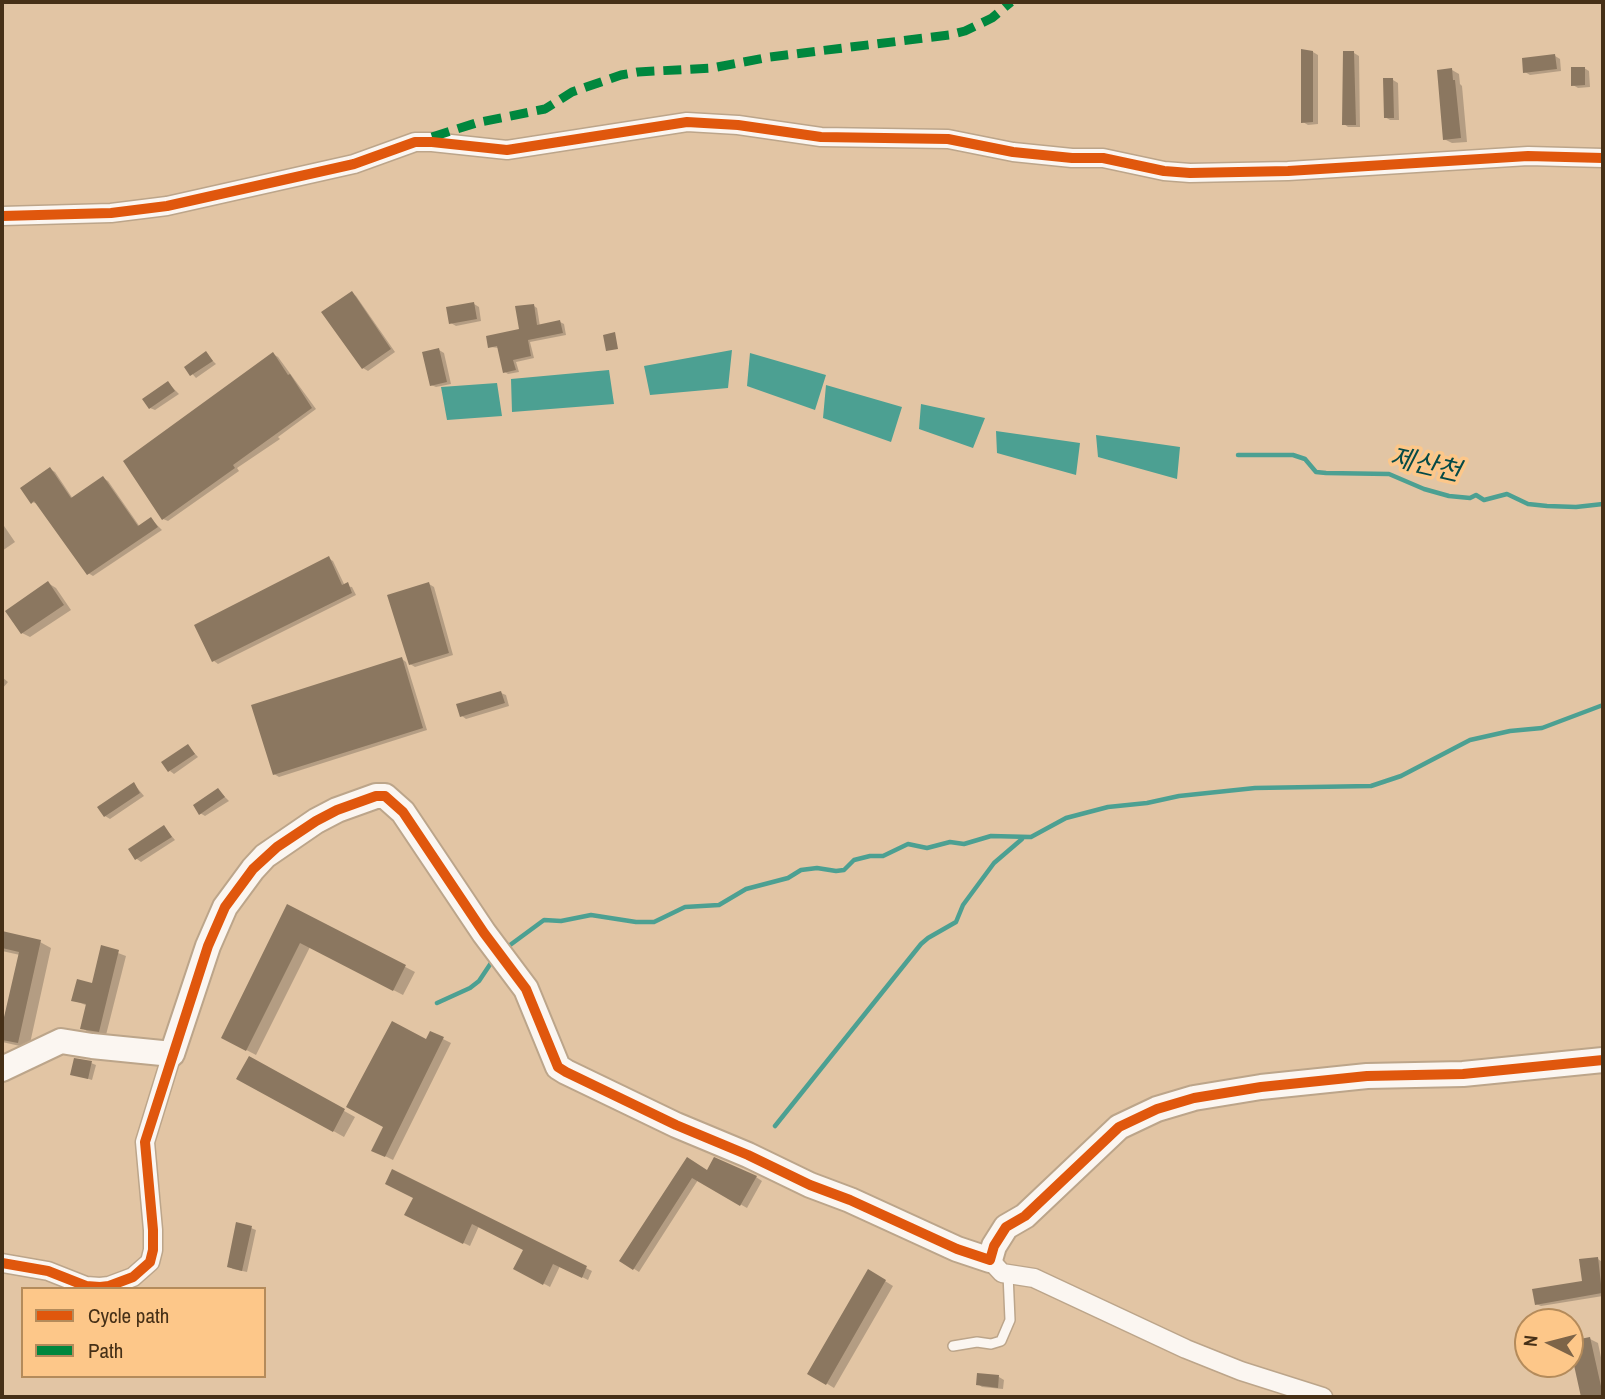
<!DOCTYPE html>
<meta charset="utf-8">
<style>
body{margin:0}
#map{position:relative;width:1605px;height:1399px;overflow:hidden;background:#e2c5a4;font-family:"Archivo Narrow",sans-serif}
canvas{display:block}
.frame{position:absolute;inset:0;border:4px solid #463017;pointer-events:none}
.legend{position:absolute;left:21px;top:1287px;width:245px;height:91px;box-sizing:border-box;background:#fdc789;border:2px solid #b48b5b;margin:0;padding:9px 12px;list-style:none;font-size:21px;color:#463017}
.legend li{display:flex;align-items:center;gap:14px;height:35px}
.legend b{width:35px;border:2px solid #b48b5b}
.north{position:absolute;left:1514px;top:1308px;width:70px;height:70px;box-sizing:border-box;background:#fdc789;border:2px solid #b48b5b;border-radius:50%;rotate:276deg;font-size:19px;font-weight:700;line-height:28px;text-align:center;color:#463017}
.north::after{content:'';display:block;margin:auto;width:24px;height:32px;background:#7d6448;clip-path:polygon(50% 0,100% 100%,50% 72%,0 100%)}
</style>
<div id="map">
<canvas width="1605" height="1399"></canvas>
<div class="frame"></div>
<ul class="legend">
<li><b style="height:9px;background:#e0570d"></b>Cycle path</li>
<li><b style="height:9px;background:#00873e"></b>Path</li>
</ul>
<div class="north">N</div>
</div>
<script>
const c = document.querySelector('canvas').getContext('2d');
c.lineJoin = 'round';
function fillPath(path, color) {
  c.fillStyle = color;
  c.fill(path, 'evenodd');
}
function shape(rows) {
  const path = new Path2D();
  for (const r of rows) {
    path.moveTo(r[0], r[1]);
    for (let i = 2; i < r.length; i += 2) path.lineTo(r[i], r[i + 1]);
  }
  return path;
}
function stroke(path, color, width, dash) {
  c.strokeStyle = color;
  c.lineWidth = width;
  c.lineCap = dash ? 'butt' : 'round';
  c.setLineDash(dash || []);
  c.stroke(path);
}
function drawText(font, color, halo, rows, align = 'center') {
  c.font = font + ' "Archivo Narrow","Noto Sans KR",sans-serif';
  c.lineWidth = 7;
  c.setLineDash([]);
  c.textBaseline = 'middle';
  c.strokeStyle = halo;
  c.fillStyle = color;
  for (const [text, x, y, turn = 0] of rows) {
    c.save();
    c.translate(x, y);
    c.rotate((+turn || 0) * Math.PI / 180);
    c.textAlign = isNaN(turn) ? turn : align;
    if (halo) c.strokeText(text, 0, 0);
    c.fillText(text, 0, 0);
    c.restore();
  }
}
fillPath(shape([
 [732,350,728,388,650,395,644,366],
 [750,353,826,375,815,410,747,386],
 [609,370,614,404,512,412,511,379],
 [497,383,502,416,447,420,441,387],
 [826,385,902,407,891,442,823,418],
 [921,404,985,418,973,448,919,429],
 [996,431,1080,443,1076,475,997,453],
 [1096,435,1180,447,1177,479,1098,457]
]), '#4ca092');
fillPath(shape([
 [1313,52,1318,55,1318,124,1308,125,1303,122],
 [1354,53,1359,56,1360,127,1348,127,1344,124],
 [1555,56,1560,59,1561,71,1530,75,1525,72],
 [1584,68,1589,71,1590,87,1578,88,1573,85],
 [1452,70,1459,74,1460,84,1462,86,1467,142,1452,143,1444,139],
 [1393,80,1398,83,1399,120,1390,120,1385,117],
 [352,293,356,296,395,352,368,371,363,368],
 [474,304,479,307,481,321,456,326,451,323],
 [534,306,537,308,540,326,560,322,564,324,566,335,530,342,534,358,516,362,519,372,508,374,505,372,499,348,490,347,521,331],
 [439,350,444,353,451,384,436,387,431,385],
 [206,354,216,364,196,378,186,367],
 [273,354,278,357,316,409,278,437,280,439,237,468,239,471,168,521,163,519],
 [168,383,179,394,155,410,150,408],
 [50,469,55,472,73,499,103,478,108,481,140,527,151,519,162,530,93,576,88,573,38,504,32,502],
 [2,523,15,542,2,551],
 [328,558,333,561,345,586,352,587,356,595,218,664,214,661],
 [48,583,56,588,71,610,30,637,22,633],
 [429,584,434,587,453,655,415,667,410,664],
 [402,659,406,662,427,730,279,777,274,774],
 [2,677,8,682,2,689],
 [501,693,506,695,509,706,466,719,462,716],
 [188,746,198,757,174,774,170,771],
 [134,784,144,796,110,819,105,816,100,808],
 [218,790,229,801,205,816,200,813],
 [164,827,175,840,141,862,137,859,130,850],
 [288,906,415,972,403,995,310,947,256,1055,233,1043],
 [2,933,40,942,51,948,29,1048,2,1042,2,1027,20,955,2,951],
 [102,947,126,956,106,1035,90,1033,82,1028,88,1006,73,1000,93,985],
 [431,1033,451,1043,393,1160,381,1154,385,1126],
 [249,1058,355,1117,344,1137,239,1078],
 [91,1063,96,1065,92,1080,72,1074],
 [688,1159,708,1172,756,1177,762,1181,747,1208,698,1180,639,1272,622,1261],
 [393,1172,586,1268,592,1271,588,1280,560,1266,550,1287,515,1268,525,1250,479,1226,470,1246,412,1218,416,1198],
 [251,1228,256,1230,247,1272,233,1269,229,1266],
 [1598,1259,1602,1262,1603,1296,1541,1306,1536,1304,1584,1283],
 [869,1271,893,1286,834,1388,810,1373],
 [1590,1339,1598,1343,1603,1367,1603,1397,1583,1397,1571,1343],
 [999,1377,1004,1380,1003,1389,982,1387,978,1384]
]), '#0003');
stroke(shape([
 [1238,455,1293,455,1305,459,1316,472,1326,473,1389,474,1424,489,1449,496,1470,498,1476,495,1484,500,1507,494,1528,504,1547,506,1576,507,1603,504],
 [506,948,544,920,561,921,591,915,636,922,654,922,685,907,719,905,746,889,788,878,801,870,817,868,836,871,844,870,854,860,870,856,883,856,908,844,927,848,950,842,964,844,991,836,1031,837,1066,818,1108,807,1147,803,1179,796,1255,788,1371,786,1401,776,1470,740,1510,731,1542,728,1603,705],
 [437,1003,470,988,479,981,493,960],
 [775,1126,921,944,928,938,956,922,963,905,994,863,1022,839]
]), '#4ca092', 4.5);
fillPath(shape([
 [1301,49,1313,51,1313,122,1301,123],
 [1343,51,1354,51,1356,125,1342,125],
 [1555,54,1557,69,1523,73,1522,58],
 [1571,67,1585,67,1585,85,1571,86],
 [1452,68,1453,80,1455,80,1461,138,1443,140,1437,70],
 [1383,78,1393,78,1394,118,1384,118],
 [352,291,391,349,362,369,321,312],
 [474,302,477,319,449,324,446,307],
 [534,304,537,325,560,320,563,333,528,340,531,356,513,360,516,370,503,373,497,346,488,348,486,336,519,329,515,306],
 [615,332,618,349,606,351,603,335],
 [439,348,447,382,430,386,422,352],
 [206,351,213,361,190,376,184,367],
 [273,352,288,375,290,374,312,408,233,465,235,468,162,520,123,461],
 [168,381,175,391,149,409,142,399],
 [50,467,71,498,103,476,138,526,151,517,158,527,87,575,34,501,31,504,20,488],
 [329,556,342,585,348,582,352,593,212,662,194,625],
 [48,581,64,605,21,634,5,611],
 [429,582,449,653,409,665,387,595],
 [402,657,423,728,273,775,251,705],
 [501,691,505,703,460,717,456,704],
 [188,744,195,754,168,772,161,762],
 [134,782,140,793,104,817,97,807],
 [218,788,225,797,199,815,193,805],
 [164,825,172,837,135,860,128,849],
 [287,904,406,965,393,991,300,943,246,1051,221,1038],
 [2,931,41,940,18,1043,2,1040,2,1026,19,952,2,948],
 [101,945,119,950,99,1032,80,1029,86,1004,71,1001,77,979,92,983],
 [392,1021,426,1039,430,1031,444,1037,385,1157,371,1151,383,1127,346,1107],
 [249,1056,345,1109,333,1132,236,1079],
 [74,1058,92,1061,88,1079,70,1075],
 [687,1157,707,1170,714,1157,757,1176,740,1206,692,1178,633,1270,619,1261],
 [392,1169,587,1266,582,1278,553,1264,543,1285,513,1269,523,1250,472,1224,463,1244,404,1215,413,1198,385,1184],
 [236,1222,252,1226,242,1271,227,1267],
 [1598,1257,1602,1293,1535,1305,1532,1289,1582,1281,1579,1259],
 [868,1269,886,1280,826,1385,807,1374],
 [1590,1337,1603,1395,1603,1397,1581,1397,1570,1347,1570,1341],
 [977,1373,999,1375,998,1388,976,1385]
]), '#8b7760');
const lane = shape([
 [953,1346,977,1342,991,1344,1001,1341,1010,1320,1008,1274]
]);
const street = shape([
 [2,216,111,213,167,206,354,164,415,142,432,142,507,150,687,122,738,125,821,137,948,139,1013,152,1072,158,1103,158,1164,171,1190,173,1288,171,1528,156,1603,158],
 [990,1260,1002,1273,1034,1278,1186,1349,1241,1371,1323,1397],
 [2,1263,48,1271,86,1286,100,1287,109,1286,133,1277,150,1262,153,1250,153,1230,145,1142,172,1054]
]);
const secondary = shape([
 [2,1069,61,1041,92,1046,172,1054,208,946,225,907,253,869,265,856,316,821,337,810,376,796,385,796,403,812,484,933,526,989,558,1067,566,1072,676,1125,748,1155,810,1185,850,1200,957,1249,990,1260,994,1246,1006,1227,1025,1216,1119,1127,1157,1109,1194,1098,1261,1087,1367,1076,1463,1074,1603,1060]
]);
stroke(lane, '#bca58a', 12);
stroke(street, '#bca58a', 21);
stroke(secondary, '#bca58a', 28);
stroke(lane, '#fbf6f1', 9);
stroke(street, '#fbf6f1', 18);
stroke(secondary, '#fbf6f1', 24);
stroke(shape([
 [432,137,476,123,545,109,572,92,621,75,638,72,712,68,770,57,949,35,965,31,992,18,1011,2]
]), '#00873e', 9, [18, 9]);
stroke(shape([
 [2,216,111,213,167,206,354,164,415,142,432,142,507,150,687,122,738,125,821,137,948,139,1013,152,1072,158,1103,158,1164,171,1190,173,1288,171,1528,156,1603,158],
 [2,1263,48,1271,86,1286,100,1287,109,1286,133,1277,150,1262,153,1250,153,1230,145,1142,208,946,225,907,253,869,277,847,316,821,337,810,376,796,385,796,403,812,484,933,526,989,558,1067,566,1072,676,1125,748,1155,810,1185,850,1200,957,1249,990,1260,994,1246,1006,1227,1025,1216,1119,1127,1157,1109,1194,1098,1261,1087,1367,1076,1463,1074,1603,1060]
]), '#e0570d', 10);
drawText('italic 26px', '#054a47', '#fdc789', [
 ["제산천",1425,466,13]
]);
</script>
